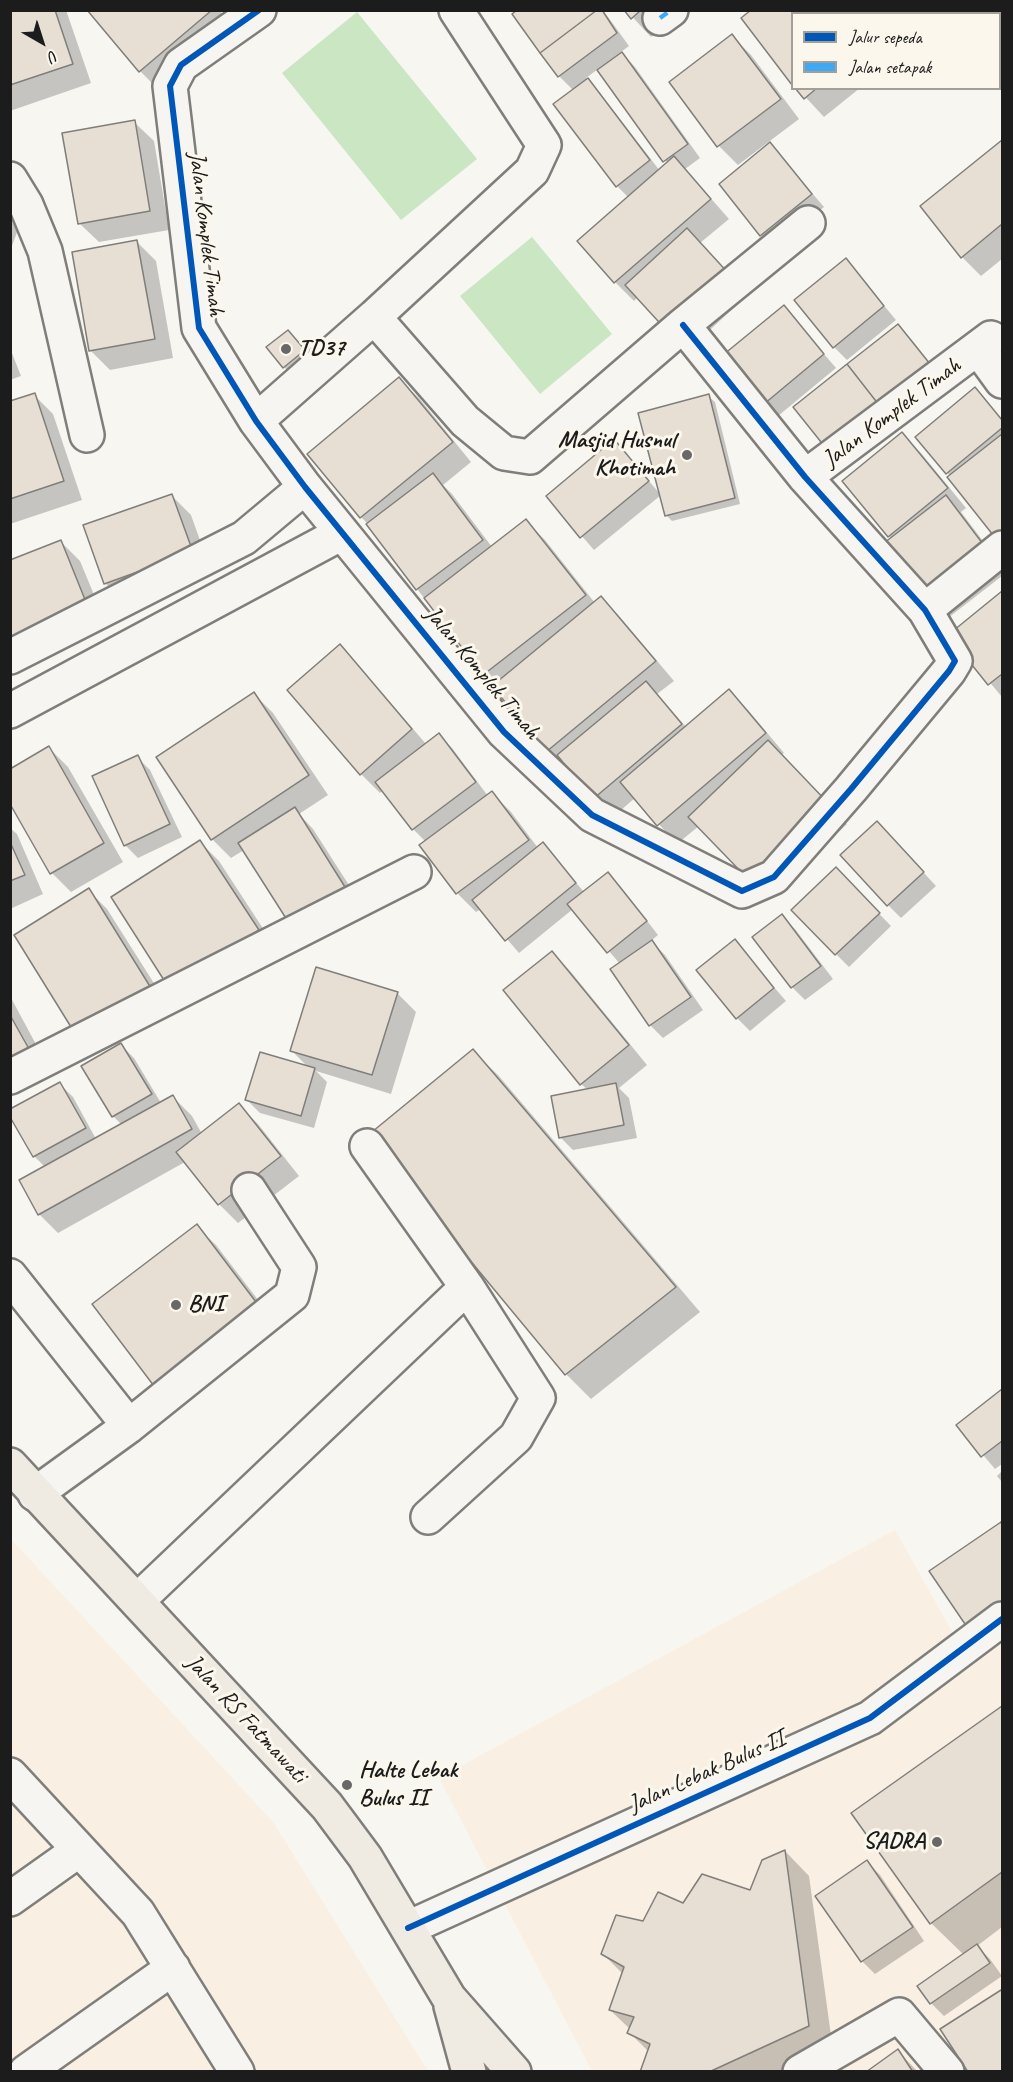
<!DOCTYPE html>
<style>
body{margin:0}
#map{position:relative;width:1013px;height:2082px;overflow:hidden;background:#f8f6f0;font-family:Caveat,sans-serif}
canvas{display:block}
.frame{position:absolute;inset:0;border:12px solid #1c1c1c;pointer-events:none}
.legend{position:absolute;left:791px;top:12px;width:210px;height:78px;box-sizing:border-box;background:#fbf7ec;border:2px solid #a29f99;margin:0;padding:8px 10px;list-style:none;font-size:18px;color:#1c1c1c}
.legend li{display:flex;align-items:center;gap:12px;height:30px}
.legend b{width:30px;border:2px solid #a29f99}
.north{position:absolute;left:12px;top:12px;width:60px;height:60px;-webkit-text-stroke:4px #fbf7ec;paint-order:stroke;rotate:141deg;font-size:16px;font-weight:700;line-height:24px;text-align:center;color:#1c1c1c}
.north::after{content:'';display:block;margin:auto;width:21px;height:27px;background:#1c1c1c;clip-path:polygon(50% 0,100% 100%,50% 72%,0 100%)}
</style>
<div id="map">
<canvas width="1013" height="2082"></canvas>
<div class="frame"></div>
<ul class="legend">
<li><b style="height:8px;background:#0057b8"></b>Jalur sepeda</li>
<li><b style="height:8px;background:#3fa9f5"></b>Jalan setapak</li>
</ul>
<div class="north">U</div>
</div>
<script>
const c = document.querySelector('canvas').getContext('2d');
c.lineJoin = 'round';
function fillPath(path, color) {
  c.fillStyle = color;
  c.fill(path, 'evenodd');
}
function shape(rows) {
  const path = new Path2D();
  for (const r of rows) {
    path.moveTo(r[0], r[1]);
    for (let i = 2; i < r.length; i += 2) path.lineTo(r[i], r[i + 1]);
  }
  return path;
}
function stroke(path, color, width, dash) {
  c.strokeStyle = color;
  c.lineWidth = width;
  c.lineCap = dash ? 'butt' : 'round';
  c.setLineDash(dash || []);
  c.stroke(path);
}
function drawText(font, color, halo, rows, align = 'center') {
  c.font = font + ' Caveat,sans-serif';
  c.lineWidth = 6;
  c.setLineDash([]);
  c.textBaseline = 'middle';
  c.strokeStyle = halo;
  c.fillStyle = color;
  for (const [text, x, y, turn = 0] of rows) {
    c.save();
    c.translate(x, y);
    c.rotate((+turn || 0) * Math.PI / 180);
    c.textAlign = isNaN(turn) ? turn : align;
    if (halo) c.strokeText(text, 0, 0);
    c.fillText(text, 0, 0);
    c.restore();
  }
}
fillPath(shape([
 [895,1530,968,1660,1002,1636,1002,1941,1000,1943,1002,1948,1002,2071,592,2071,439,1778],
 [10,1538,273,1822,428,2071,11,2071]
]), '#f9efe2');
fillPath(shape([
 [357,12,477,159,401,220,282,73],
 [532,237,612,334,540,394,460,296]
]), '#cae6c2');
fillPath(shape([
 [10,10,66,10,91,83,10,111],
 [89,10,219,10,233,28,159,90,140,71],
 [513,10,603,10,629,46,621,52,635,67,700,158,685,169,729,219,700,243,748,295,688,350,638,297,634,301,615,282,629,198,617,186,573,90,559,76],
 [598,69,668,164,660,171,600,93,586,78],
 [626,10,683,10,651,37],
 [753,10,855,10,858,14,792,14,792,82,743,19],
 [873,10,984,10,986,14,875,14],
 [732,36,751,55,799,119,738,165,719,146,671,82],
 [797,88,860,88,824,117],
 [134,122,154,141,169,230,99,242,79,223],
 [1002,142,1002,259,981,276,962,257,922,206],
 [770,144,824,207,774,248,761,235],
 [10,197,25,211,10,251],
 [136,241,156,261,173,358,110,370,90,350],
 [846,260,896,320,847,360,834,347],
 [784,307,836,368,778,416,765,403],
 [898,326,911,339,942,378,839,459],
 [294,338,310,357,290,373,284,367],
 [10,348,21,376,10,380],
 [399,379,419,398,471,462,443,485,452,494,492,547,526,521,545,540,595,603,601,598,620,617,674,681,657,694,686,727,729,691,748,710,784,753,781,755,847,824,769,898,699,826,677,844,635,798,613,817,569,767,566,770,547,751,417,589,371,527,361,517],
 [975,389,1002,420,1002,545,951,477,917,437],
 [34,395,53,414,82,500,10,524,10,403],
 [708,396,715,402,740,504,672,521,666,515],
 [902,434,921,453,966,508,961,512,1002,566,1002,576,948,618,889,536],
 [614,441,661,495,594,550,548,497],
 [172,496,191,515,211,571,124,602,105,583],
 [61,542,80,561,107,626,10,648,10,562],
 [1002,593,1002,697,950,635],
 [339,647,359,666,426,744,439,735,452,748,488,796,492,793,511,812,538,848,543,844,584,892,608,874,621,887,658,935,651,941,665,955,703,1010,663,1038,650,1025,620,964,573,909,519,953,481,909,476,912,457,893,426,842,413,829,383,790,380,793,361,774],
 [254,694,273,713,328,795,299,814,313,829,363,907,309,941,244,850,231,858,212,839],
 [49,748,68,767,123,862,71,892,52,873],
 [137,757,150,770,182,837,138,858,125,845],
 [10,828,17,834,43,894,10,909],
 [890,836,936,886,901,918,888,905],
 [200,842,219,861,277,950,190,1006,171,987],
 [836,869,891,926,849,967,836,954],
 [88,890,107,909,169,1007,97,1053,77,1034],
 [782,916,795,929,833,979,805,1000,792,987],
 [734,941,786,1001,750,1031,737,1018],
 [552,952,571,972,647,1065,619,1088,629,1098,637,1138,573,1150,560,1137,588,1090,581,1084],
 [397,993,416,1012,391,1094,316,1071,327,1082,314,1128,260,1113,247,1100,309,1068,292,1051],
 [10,996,52,1074,10,1096],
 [121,1045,134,1058,161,1103,173,1097,192,1116,202,1134,239,1105,258,1124,299,1176,238,1223,219,1204,185,1162,58,1233,39,1214,45,1167,34,1156,10,1114,60,1084,73,1097,96,1139,122,1125,113,1116],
 [473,1051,498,1075,700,1312,591,1399,566,1374],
 [196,1226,216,1245,278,1326,174,1405],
 [1002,1391,1002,1464,995,1469,958,1425],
 [1002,1471,1002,1482,997,1476],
 [1000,1524,1002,1526,1002,1635],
 [1002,1708,1002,1927,977,1946,990,1959,1002,1976,944,2016,931,2003,964,1955,931,1923,854,1814],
 [785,1851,809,1876,833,2050,787,2072,642,2072,649,2052,629,2032,630,2029,610,2010,623,1974,603,1954,644,1922,684,1904,750,1892],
 [867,1862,880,1875,924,1941,875,1974,862,1961,817,1896],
 [1001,1992,1002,1994,1002,2072,970,2072],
 [898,2051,918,2072,869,2072]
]), '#0003');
const building = shape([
 [10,10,55,10,73,64,10,85,10,10],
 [87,10,212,10,139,72,87,10],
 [517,10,597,10,540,53,512,14,517,10],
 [597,10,602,10,617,33,558,77,540,53,597,10],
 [624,10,641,10,631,19,624,10],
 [751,10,853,10,855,14,792,14,792,85,741,18,751,10],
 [871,10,964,10,960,14,873,14,871,10],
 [732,34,781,99,717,147,669,82,732,34],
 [622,52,688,144,663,162,597,70,622,52],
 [588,78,650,160,616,187,553,104,588,78],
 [795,88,817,88,804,99,795,88],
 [135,120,150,211,78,224,62,133,135,120],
 [1002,140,1002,224,961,258,920,206,1002,140],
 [770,142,812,194,760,236,719,184,770,142],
 [674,156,711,199,614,283,577,241,674,156],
 [687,228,730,275,668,332,625,285,687,228],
 [137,240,155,339,89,351,72,252,137,240],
 [846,258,884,306,833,348,794,300,846,258],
 [784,305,824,354,764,404,723,355,784,305],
 [898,324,930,364,879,405,847,364,898,324],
 [288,330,305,350,283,368,266,347,288,330],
 [847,364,879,405,825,447,793,407,847,364],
 [399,377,453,442,360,518,307,454,399,377],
 [975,387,1002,420,1002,428,946,474,915,437,975,387],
 [35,393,64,481,10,499,10,401,35,393],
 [709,394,735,498,665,516,638,413,709,394],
 [902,432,948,488,888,537,842,481,902,432],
 [1002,434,1002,543,1001,545,947,477,1002,434],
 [614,439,649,481,580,538,546,496,614,439],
 [433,473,483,540,416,590,366,524,433,473],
 [172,494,193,552,104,584,83,525,172,494],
 [946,495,989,552,928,600,884,543,946,495],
 [526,519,586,595,483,675,424,598,526,519],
 [61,540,88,607,10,638,10,560,61,540],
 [1002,591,1002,674,988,685,948,635,1002,591],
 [601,596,656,661,546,752,492,686,601,596],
 [340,644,412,729,360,775,287,690,340,644],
 [646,681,682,724,593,799,557,755,646,681],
 [729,689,766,733,657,826,620,782,729,689],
 [254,692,309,775,211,840,156,757,254,692],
 [439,733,476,782,412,830,375,782,439,733],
 [768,740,829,804,749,880,688,817,768,740],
 [49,746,104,843,50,874,10,804,10,769,49,746],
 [138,755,170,824,124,846,92,776,138,755],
 [492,791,529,840,456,894,419,845,492,791],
 [295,807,345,887,289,923,238,843,295,807],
 [877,821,924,872,887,906,840,855,877,821],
 [200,840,259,930,169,988,111,897,200,840],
 [10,842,25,875,10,881,10,842],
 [543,842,576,883,505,941,472,900,543,842],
 [836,867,880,913,835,955,791,910,836,867],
 [608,872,647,921,607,953,567,904,608,872],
 [89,888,151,988,76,1035,14,935,89,888],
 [782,914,821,966,791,988,752,937,782,914],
 [735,939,774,988,736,1019,696,970,735,939],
 [652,940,691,997,649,1026,610,969,652,940],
 [552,951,629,1045,580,1085,503,990,552,951],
 [316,967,398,992,372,1075,290,1051,316,967],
 [10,1015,29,1049,10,1058,10,1015],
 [121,1043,152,1094,112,1117,81,1066,121,1043],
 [473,1049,676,1287,565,1375,367,1136,473,1049],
 [260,1052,315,1068,301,1116,245,1100,260,1052],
 [60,1082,86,1128,33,1157,10,1117,10,1109,60,1082],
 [616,1083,624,1125,559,1138,551,1096,616,1083],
 [173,1095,192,1129,38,1215,19,1180,173,1095],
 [239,1103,281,1156,218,1205,176,1152,239,1103],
 [197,1224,259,1306,154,1386,92,1304,197,1224],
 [1002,1389,1002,1441,981,1457,956,1425,1002,1389],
 [1001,1522,1002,1525,1002,1603,967,1627,929,1571,1001,1522],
 [1002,1706,1002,1872,930,1924,851,1813,1002,1706],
 [785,1850,809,2026,709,2072,640,2072,650,2044,627,2033,634,2017,609,2010,624,1967,601,1954,616,1915,643,1921,658,1892,683,1903,702,1874,750,1890,762,1860,785,1850],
 [867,1860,913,1927,861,1962,815,1896,867,1860],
 [977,1944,990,1963,930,2004,917,1986,977,1944],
 [1001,1990,1002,1992,1002,2072,968,2072,940,2029,1001,1990],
 [898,2049,913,2072,866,2072,898,2049]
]);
fillPath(building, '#e8dfd4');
stroke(building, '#7f7e7b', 1.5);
const minor = shape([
 [259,10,181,65,170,86,199,328,256,421,305,487,504,732,592,815,742,891,774,877,851,789,949,671,955,661,925,610,805,477,683,325],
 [660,18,671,10],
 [10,179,26,205,45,251,87,435],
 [374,317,465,421,504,453,530,457,683,325,808,223],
 [978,348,1002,381],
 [256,421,374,317,532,171,544,145,456,10],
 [805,477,991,338],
 [925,610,1002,548],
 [10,657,244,538,305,487],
 [10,711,342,533],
 [10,1077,414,872],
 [367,1146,467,1287,538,1398,516,1437,428,1517],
 [10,1276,129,1426],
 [35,1494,129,1426,292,1295,299,1267,249,1190],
 [137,1601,467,1287],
 [10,1775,138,1913,237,2072],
 [10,1899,79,1850],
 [408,1928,870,1718,1002,1619],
 [26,2072,173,1968],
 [800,2072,899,2015,947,2072]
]);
const major = shape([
 [10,1465,327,1806,365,1857,449,1998,514,2072],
 [451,2006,469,2072]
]);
stroke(minor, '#7f7e7b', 38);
stroke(major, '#7f7e7b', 38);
stroke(minor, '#f6f5f1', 33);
stroke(major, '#f0ebe2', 33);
stroke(shape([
 [660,18,671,10]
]), '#3fa9f5', 4.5, [9, 4.5]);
stroke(shape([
 [259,10,181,65,170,86,199,328,256,421,305,487,504,732,592,815,742,891,774,877,851,789,949,671,955,661,925,610,805,477,683,325],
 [408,1928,870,1718,1002,1619]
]), '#0057b8', 6);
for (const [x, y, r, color] of [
 [286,349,6,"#696866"],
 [687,455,6,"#696866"],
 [176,1305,6,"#696866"],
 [347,1785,6,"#696866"],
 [937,1842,6,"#696866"]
]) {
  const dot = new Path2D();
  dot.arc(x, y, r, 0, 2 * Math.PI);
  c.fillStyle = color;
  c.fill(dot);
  stroke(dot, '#fbf7ec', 2);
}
drawText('24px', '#1c1c1c', '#fbf7ec', [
 ["Jalan Komplek Timah",206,234,83],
 ["Jalan Komplek Timah",892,413,-37],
 ["Jalan Komplek Timah",482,673,50],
 ["Jalan RS Fatmawati",246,1719,47],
 ["Jalan Lebak Bulus II",707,1772,-24]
]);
drawText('bold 24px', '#1c1c1c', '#fbf7ec', [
 ["TD37",298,349],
 ["Masjid Husnul",675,441,"right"],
 ["Khotimah",675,469,"right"],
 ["BNI",188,1305],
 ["Halte Lebak",359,1771],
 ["Bulus II",359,1799],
 ["SADRA",925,1842,"right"]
], 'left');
</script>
